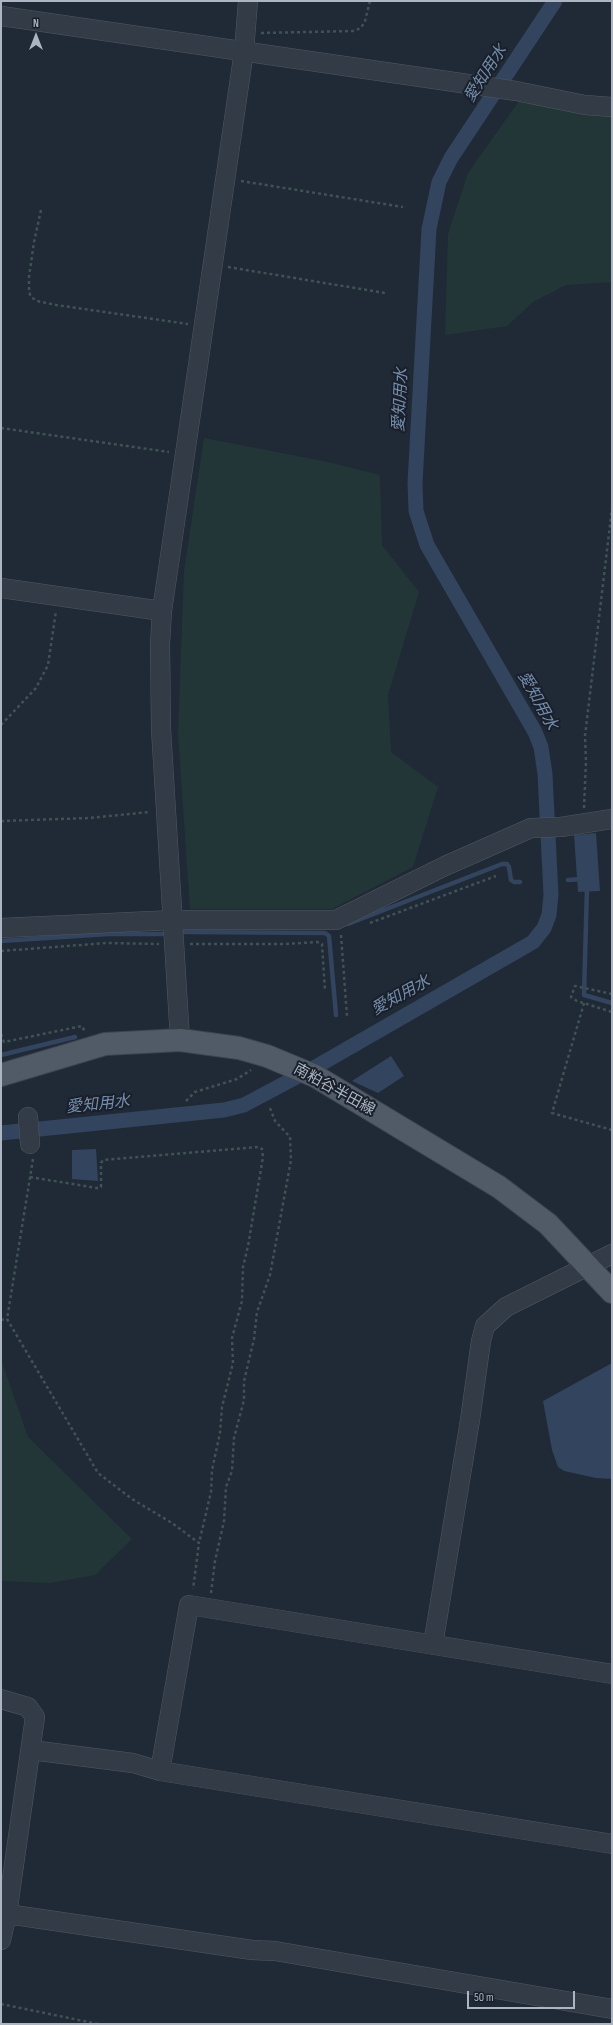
<!DOCTYPE html>
<meta charset="utf-8">
<style>
body{margin:0}
#map{position:relative;width:613px;height:2025px;overflow:hidden;background:#202936;font-family:"Sofia Sans Condensed",sans-serif}
canvas{display:block}
.frame{position:absolute;inset:0;border:2px solid #adb5c3;pointer-events:none}
.north{position:absolute;left:16px;top:16px;width:40px;height:40px;-webkit-text-stroke:3px #19202b;paint-order:stroke;rotate:0deg;font-size:11px;font-weight:700;line-height:16px;text-align:center;color:#adb5c3}
.north::after{content:'';display:block;margin:auto;width:14px;height:18px;background:#adb5c3;clip-path:polygon(50% 0,100% 100%,50% 72%,0 100%)}
.scale{position:absolute;left:467px;top:1991px;width:108px;height:18px;box-sizing:border-box;border:2px solid #adb5c3;border-top:0;padding-left:5px;font-size:12px;line-height:14px;white-space:nowrap;color:#adb5c3;-webkit-text-stroke:3px #19202b;paint-order:stroke}
</style>
<div id="map">
<canvas width="613" height="2025"></canvas>
<div class="frame"></div>
<div class="north">N</div>
<div class="scale">50 m</div>
</div>
<script>
const c = document.querySelector('canvas').getContext('2d');
c.lineJoin = 'round';
function fillPath(path, color) {
  c.fillStyle = color;
  c.fill(path, 'evenodd');
}
function shape(rows) {
  const path = new Path2D();
  for (const r of rows) {
    path.moveTo(r[0], r[1]);
    for (let i = 2; i < r.length; i += 2) path.lineTo(r[i], r[i + 1]);
  }
  return path;
}
function stroke(path, color, width, dash) {
  c.strokeStyle = color;
  c.lineWidth = width;
  c.lineCap = dash ? 'butt' : 'round';
  c.setLineDash(dash || []);
  c.stroke(path);
}
function drawText(font, color, halo, rows, align = 'center') {
  c.font = font + ' "Sofia Sans Condensed","Noto Sans JP",sans-serif';
  c.lineWidth = 4;
  c.setLineDash([]);
  c.textBaseline = 'middle';
  c.strokeStyle = halo;
  c.fillStyle = color;
  for (const [text, x, y, turn = 0] of rows) {
    c.save();
    c.translate(x, y);
    c.rotate((+turn || 0) * Math.PI / 180);
    c.textAlign = isNaN(turn) ? turn : align;
    if (halo) c.strokeText(text, 0, 0);
    c.fillText(text, 0, 0);
    c.restore();
  }
}
fillPath(shape([
 [519,101,612,116,612,282,566,285,533,302,507,326,445,335,448,234,468,173],
 [204,438,328,462,380,475,382,545,419,592,388,695,391,752,438,787,413,867,332,909,190,909,178,734,184,571],
 [1,1359,28,1437,132,1539,95,1575,50,1583,1,1581]
]), '#223638');
fillPath(shape([
 [596,833,600,891,578,892,574,835],
 [391,1056,404,1076,378,1093,352,1081],
 [96,1149,98,1181,72,1179,72,1150],
 [612,1363,612,1479,596,1478,564,1471,558,1467,552,1450,543,1401]
]), '#33445e');
stroke(shape([
 [568,880,582,879],
 [587,887,584,995,612,1003],
 [348,924,502,864,507,864,509,867,511,880,514,882,520,882],
 [184,932,325,933,329,936,336,1015],
 [1,941,108,934,162,934],
 [1,1055,75,1037]
]), '#33445e', 4.5);
stroke(shape([
 [1,1133,224,1110,244,1105,319,1065,533,942,544,928,549,915,551,895,545,774,541,747,535,732,427,545,416,511,415,483,429,229,439,182,451,158,555,1]
]), '#33445e', 15);
const minor = shape([
 [1,16,516,91,585,105,612,107],
 [1,588,162,611],
 [1,928,173,920,336,920,445,866,531,828,561,827,612,819],
 [180,1040,161,729,160,644,162,611,244,51,248,1],
 [28,1117,30,1144],
 [433,1645,470,1420,481,1341,485,1326,506,1307,612,1254],
 [1,1699,28,1707,35,1717,7,1914,1,1940],
 [31,1750,133,1763,160,1771,612,1844],
 [160,1771,189,1605,612,1674],
 [7,1914,252,1950,275,1951,612,2009]
]);
const major = shape([
 [1,1075,105,1044,180,1040,239,1048,267,1056,315,1076,499,1187,548,1224,612,1292]
]);
stroke(minor, '#505864', 20);
stroke(major, '#3c4450', 24);
stroke(shape([
 [261,33,353,31,361,28,365,21,370,1],
 [241,181,403,207],
 [41,210,34,242,29,277,29,292,31,297,37,301,56,305,188,324],
 [228,267,385,293],
 [1,428,169,452],
 [1,725,36,688,48,665,56,611],
 [584,808,586,761,585,736,612,508],
 [1,821,89,818,150,812],
 [370,923,496,876],
 [341,935,347,1016],
 [190,944,285,944,317,942,322,944,325,991],
 [1,951,107,943,159,944],
 [612,994,575,986,571,997,577,1001,612,1012],
 [584,1003,552,1113,612,1130],
 [1,1034,4,1042,82,1026,85,1032],
 [186,1101,195,1092,237,1079,251,1070],
 [33,1159,7,1319,98,1473,132,1499,172,1523,199,1543,193,1589],
 [30,1177,97,1188,101,1187,101,1163,103,1160,259,1147,262,1149,263,1157,248,1246,243,1267,242,1301,232,1338,233,1363,222,1407,220,1433,212,1470,211,1492,199,1543],
 [1,1320,7,1319],
 [211,1593,215,1561,224,1521,226,1487,232,1471,234,1438,244,1400,244,1381,254,1339,257,1312,270,1275,291,1160,290,1137,275,1121,270,1108],
 [1,2004,98,2024]
]), '#3f5254', 2.5, [3, 3]);
stroke(minor, '#333b46', 19);
stroke(major, '#515a67', 22);
drawText('15px', '#adb5c3', '#19202b', [
 ["南粕谷半田線",334,1090,29]
]);
drawText('italic 16px', '#758dac', '#19202b', [
 ["愛知用水",486,74,-57],
 ["愛知用水",401,400,-87],
 ["愛知用水",537,701,61],
 ["愛知用水",401,996,-29],
 ["愛知用水",98,1105,-6]
]);
</script>
